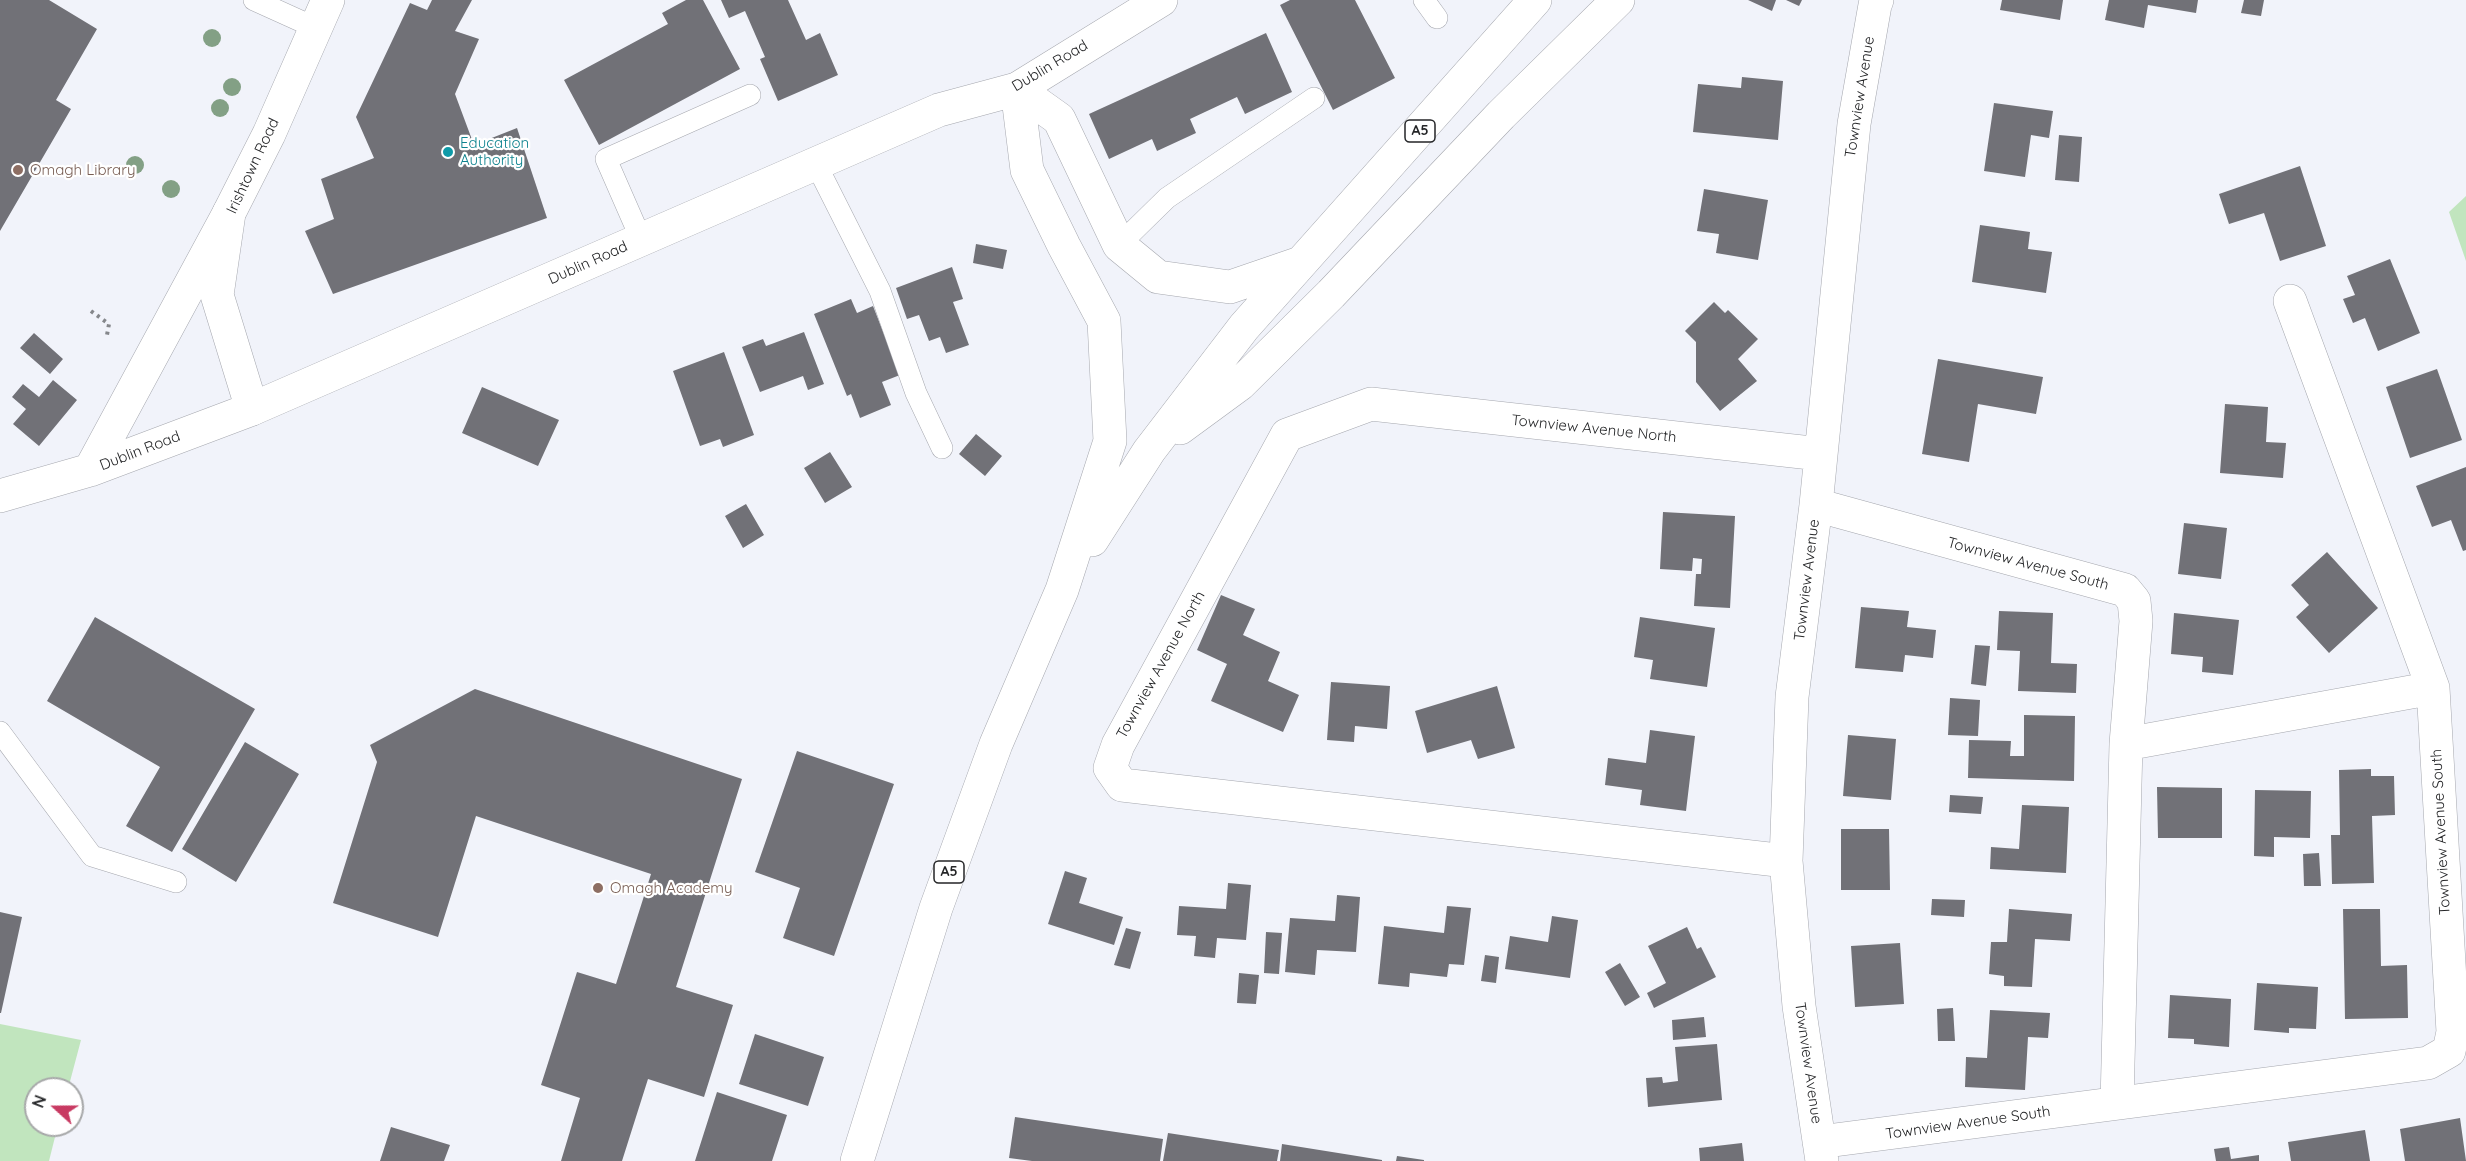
<!DOCTYPE html>
<style>
body{margin:0}
#map{position:relative;width:2466px;height:1161px;overflow:hidden;background:#f1f3fa;font-family:Quicksand,sans-serif}
canvas{display:block}
.north{position:absolute;left:24px;top:1077px;width:60px;height:60px;box-sizing:border-box;background:#fff;border:2px solid #a7a8a9;border-radius:50%;rotate:291deg;font-size:16px;font-weight:700;line-height:24px;text-align:center;color:#242527}
.north::after{content:'';display:block;margin:auto;width:21px;height:27px;background:#c83a62;clip-path:polygon(50% 0,100% 100%,50% 72%,0 100%)}
</style>
<div id="map">
<canvas width="2466" height="1161"></canvas>
<div class="north">N</div>
</div>
<script>
const c = document.querySelector('canvas').getContext('2d');
c.lineJoin = 'round';
function fillPath(path, color) {
  c.fillStyle = color;
  c.fill(path, 'evenodd');
}
function shape(rows) {
  const path = new Path2D();
  for (const r of rows) {
    path.moveTo(r[0], r[1]);
    for (let i = 2; i < r.length; i += 2) path.lineTo(r[i], r[i + 1]);
  }
  return path;
}
function stroke(path, color, width, dash) {
  c.strokeStyle = color;
  c.lineWidth = width;
  c.lineCap = dash ? 'butt' : 'round';
  c.setLineDash(dash || []);
  c.stroke(path);
}
function drawText(font, color, halo, rows, align = 'center') {
  c.font = font + ' Quicksand,sans-serif';
  c.lineWidth = 4.5;
  c.setLineDash([]);
  c.textBaseline = 'middle';
  c.strokeStyle = halo;
  c.fillStyle = color;
  for (const [text, x, y, turn = 0] of rows) {
    c.save();
    c.translate(x, y);
    c.rotate((+turn || 0) * Math.PI / 180);
    c.textAlign = isNaN(turn) ? turn : align;
    if (halo) c.strokeText(text, 0, 0);
    c.fillText(text, 0, 0);
    c.restore();
  }
}
fillPath(shape([
 [2466,196,2466,261,2449,212],
 [0,1024,81,1040,68,1089,36,1089,36,1125,58,1125,49,1161,0,1161]
]), '#c1e5be');
fillPath(shape([
 [0,0,49,0,97,29,56,100,71,109,0,231],
 [432,0,472,0,455,31,479,39,455,94,474,145,517,128,547,218,333,294,305,231,334,219,321,179,374,158,356,117,410,3,427,10],
 [686,0,703,0,740,69,599,145,564,80,668,24,662,13],
 [721,0,788,0,806,40,820,33,838,75,778,101,760,59,765,57,745,11,729,18],
 [1290,0,1355,0,1395,78,1333,110,1280,5],
 [1748,0,1776,0,1772,11],
 [1786,0,1802,0,1799,6],
 [2002,0,2063,0,2060,20,2000,10],
 [2109,0,2198,0,2196,13,2148,5,2144,28,2105,20],
 [2244,0,2264,0,2261,16,2241,13],
 [1266,33,1292,92,1245,114,1237,97,1190,119,1196,133,1157,151,1152,139,1109,159,1089,114],
 [1742,77,1783,81,1778,140,1693,132,1698,84,1741,88],
 [1994,103,2053,111,2049,138,2031,135,2025,177,1984,171],
 [2059,135,2082,137,2079,182,2055,180],
 [2300,166,2326,246,2280,261,2264,213,2229,224,2219,194],
 [1704,189,1768,200,1758,260,1716,253,1719,234,1697,231],
 [1980,225,2030,232,2028,249,2052,252,2046,293,1972,282],
 [976,244,1007,250,1003,269,973,263],
 [2390,259,2420,333,2378,351,2365,318,2353,323,2343,299,2355,295,2347,276],
 [952,267,963,299,953,302,969,345,946,353,940,337,929,341,919,315,907,319,896,288],
 [851,299,857,313,873,306,900,375,882,382,891,405,860,418,851,394,847,396,814,314],
 [1714,302,1725,313,1728,310,1758,339,1738,359,1757,381,1720,411,1696,382,1696,342,1685,331],
 [804,332,824,384,808,390,803,376,760,392,742,347,763,339,766,346],
 [34,333,63,359,50,374,20,348],
 [724,352,754,435,723,447,720,439,700,446,673,371],
 [1938,359,2043,377,2036,414,1978,404,1969,462,1922,454],
 [2437,369,2462,440,2410,458,2386,387],
 [53,380,77,400,39,446,13,424,26,409,12,397,23,384,39,397],
 [482,387,559,420,538,466,462,433],
 [2225,404,2268,407,2266,442,2286,443,2283,478,2220,473],
 [976,434,1002,456,985,476,959,454],
 [830,452,852,487,825,503,804,468],
 [2466,467,2466,550,2463,551,2451,520,2432,527,2416,486],
 [746,504,764,535,743,548,725,516],
 [1663,512,1735,516,1730,608,1694,606,1696,574,1701,574,1702,559,1693,558,1692,571,1660,569],
 [2184,523,2227,528,2221,579,2178,574],
 [2327,552,2378,608,2329,653,2296,617,2309,605,2291,585],
 [1221,595,1255,609,1243,635,1280,652,1268,681,1299,695,1283,732,1211,701,1227,664,1197,650],
 [1861,607,1909,611,1907,627,1936,630,1933,658,1905,655,1903,672,1855,668],
 [1999,611,2053,613,2051,663,2077,664,2076,693,2018,691,2020,651,1997,650],
 [2174,613,2239,620,2233,675,2202,672,2203,657,2171,654],
 [95,617,255,709,172,852,126,826,160,767,47,701],
 [1640,617,1715,628,1707,687,1650,679,1653,660,1634,657],
 [1975,645,1990,646,1986,686,1971,684],
 [1331,682,1390,686,1387,729,1355,726,1354,742,1327,740],
 [1497,686,1515,748,1478,759,1471,740,1427,753,1415,711],
 [475,689,742,779,676,987,733,1005,704,1097,648,1079,622,1161,561,1161,580,1098,541,1085,577,972,616,984,651,874,476,816,438,937,333,903,377,762,370,745],
 [1950,698,1980,700,1978,736,1948,735],
 [2024,715,2075,716,2074,781,1968,778,1969,740,2011,741,2010,756,2024,756],
 [1650,730,1695,736,1686,811,1640,805,1642,790,1605,785,1608,758,1646,763],
 [1848,735,1896,739,1891,800,1843,796],
 [245,742,299,774,236,882,182,849],
 [797,751,894,784,834,956,783,938,800,888,755,872],
 [2371,769,2371,776,2394,776,2395,815,2372,816,2374,883,2332,884,2331,835,2340,835,2339,770],
 [2157,787,2222,788,2222,838,2158,838],
 [2255,790,2311,791,2310,838,2274,837,2274,857,2254,856],
 [1950,795,1983,797,1981,814,1949,812],
 [2022,805,2069,807,2066,873,1990,869,1991,847,2019,849],
 [1841,829,1889,829,1890,890,1841,890],
 [2319,853,2321,886,2304,886,2303,854],
 [1065,871,1087,878,1079,903,1123,917,1114,945,1048,924],
 [1228,883,1251,885,1246,940,1217,938,1215,958,1194,956,1196,936,1177,935,1179,906,1226,909],
 [1337,895,1360,897,1356,952,1317,950,1315,975,1285,972,1290,918,1335,921],
 [1932,899,1965,900,1964,917,1931,915],
 [1447,906,1471,908,1464,965,1449,964,1447,977,1410,973,1409,987,1378,984,1384,926,1444,933],
 [2009,909,2072,914,2070,941,2035,939,2032,987,2004,986,2004,976,1989,974,1991,942,2007,942],
 [2343,909,2380,909,2381,966,2407,965,2408,1018,2345,1019],
 [0,912,22,917,1,1013,0,1013],
 [1552,916,1578,920,1570,978,1505,969,1510,936,1548,942],
 [1687,927,1697,949,1701,947,1716,977,1654,1008,1647,993,1666,983,1648,946],
 [1126,928,1141,932,1130,969,1114,965],
 [1266,932,1282,933,1279,974,1264,973],
 [1900,943,1904,1004,1855,1007,1851,946],
 [1485,955,1499,957,1496,983,1481,981],
 [1620,963,1640,997,1625,1006,1605,972],
 [1239,973,1259,975,1256,1004,1237,1003],
 [2257,983,2318,987,2316,1029,2289,1028,2289,1033,2254,1030],
 [2170,995,2231,999,2229,1047,2194,1044,2194,1039,2168,1038],
 [1953,1008,1955,1041,1938,1041,1937,1009],
 [1990,1010,2050,1013,2048,1038,2028,1037,2025,1090,1965,1087,1966,1057,1987,1058],
 [1704,1017,1706,1037,1673,1040,1672,1020],
 [755,1034,824,1057,808,1106,739,1084],
 [1717,1044,1722,1100,1648,1107,1646,1078,1662,1077,1663,1083,1678,1081,1675,1047],
 [717,1092,787,1115,772,1161,695,1161],
 [1015,1117,1163,1139,1160,1161,1032,1161,1009,1158],
 [2460,1118,2466,1161,2405,1161,2400,1129],
 [391,1127,450,1145,444,1161,380,1161],
 [2365,1130,2370,1161,2291,1161,2288,1142],
 [1168,1133,1279,1150,1277,1161,1163,1161],
 [1742,1143,1744,1161,1700,1161,1699,1148],
 [1282,1144,1382,1160,1382,1161,1280,1161],
 [2229,1147,2231,1159,2259,1155,2259,1161,2216,1161,2214,1149],
 [1397,1156,1424,1160,1424,1161,1396,1161]
]), '#717177');
const service = shape([
 [254,0,316,28],
 [1424,0,1437,18],
 [816,164,880,291,916,393,942,448],
 [641,239,606,159,750,95],
 [1119,245,1167,198,1314,98],
 [0,732,92,856,176,882]
]);
const minor = shape([
 [252,409,217,295,229,213,269,134,328,0],
 [1816,505,2125,590,2134,601,2136,621,2126,744,2117,1103],
 [2126,744,2433,688],
 [1786,861,1122,785,1110,768,1118,745,1287,435,1371,404,1820,454],
 [1819,1142,2428,1063,2449,1051,2453,1032,2433,688,2290,301],
 [1822,1161,1799,1006,1786,861,1792,697,1816,505,1854,124,1875,5,1877,0]
]);
const secondary = shape([
 [90,470,229,213],
 [0,496,90,470,252,409,939,110,1017,89,1161,0]
]);
const trunk = shape([
 [1017,89,1059,119,1119,245,1158,277,1230,287,1300,263],
 [1180,428,1240,384,1331,294,1501,115,1618,0],
 [1092,540,1149,451,1244,327,1535,0],
 [857,1161,936,908,996,744,1062,590,1110,441,1104,321,1064,246,1027,170,1017,89]
]);
stroke(service, '#a5a7ae', 22);
stroke(minor, '#a5a7ae', 34);
stroke(secondary, '#a5a7ae', 34);
stroke(trunk, '#a5a7ae', 34);
stroke(shape([
 [91,311,109,324,107,335]
]), '#85878b', 4, [3, 4.5]);
stroke(service, '#fff', 21);
stroke(minor, '#fff', 33);
stroke(secondary, '#fff', 33);
stroke(trunk, '#fff', 33);
c.fillStyle = '#83a085';
for (const [x, y] of [
 [212,38],
 [232,87],
 [220,108],
 [135,165],
 [171,189]
]) {
  c.beginPath();
  c.arc(x, y, 9, 0, 2 * Math.PI);
  c.fill();
}
for (const [x, y, r, color] of [
 [448,152,6,"#0f9aa8"],
 [18,170,6,"#8d6e63"],
 [598,888,6,"#8d6e63"]
]) {
  const dot = new Path2D();
  dot.arc(x, y, r, 0, 2 * Math.PI);
  c.fillStyle = color;
  c.fill(dot);
  stroke(dot, '#fff', 2);
}
for (const [x, y, w] of [
 [1420,131,30],
 [949,872,30]
]) {
  const box = new Path2D();
  box.roundRect(x - w / 2, y - 11, w, 22, 4.5);
  c.fillStyle = '#fff';
  c.fill(box);
  stroke(box, '#242527', 1.5);
}
drawText('bold 14px', '#242527', null, [
 ["A5",1420,131],
 ["A5",949,872]
]);
drawText('15px', '#242527', '#fff', [
 ["Dublin Road",1050,66,-31],
 ["Townview Avenue",1860,97,-81],
 ["Irishtown Road",253,166,-65],
 ["Dublin Road",588,263,-24],
 ["Townview Avenue North",1594,429,6],
 ["Dublin Road",140,451,-21],
 ["Townview Avenue South",2028,564,15],
 ["Townview Avenue",1807,580,-83],
 ["Townview Avenue North",1161,665,-61],
 ["Townview Avenue South",2441,832,-93],
 ["Townview Avenue",1808,1063,82],
 ["Townview Avenue South",1968,1123,-8]
]);
drawText('15px', '#0d838f', '#fff', [
 ["Education",460,143],
 ["Authority",460,160]
], 'left');
drawText('15px', '#785e54', '#fff', [
 ["Omagh Library",30,170],
 ["Omagh Academy",610,888]
], 'left');
</script>
